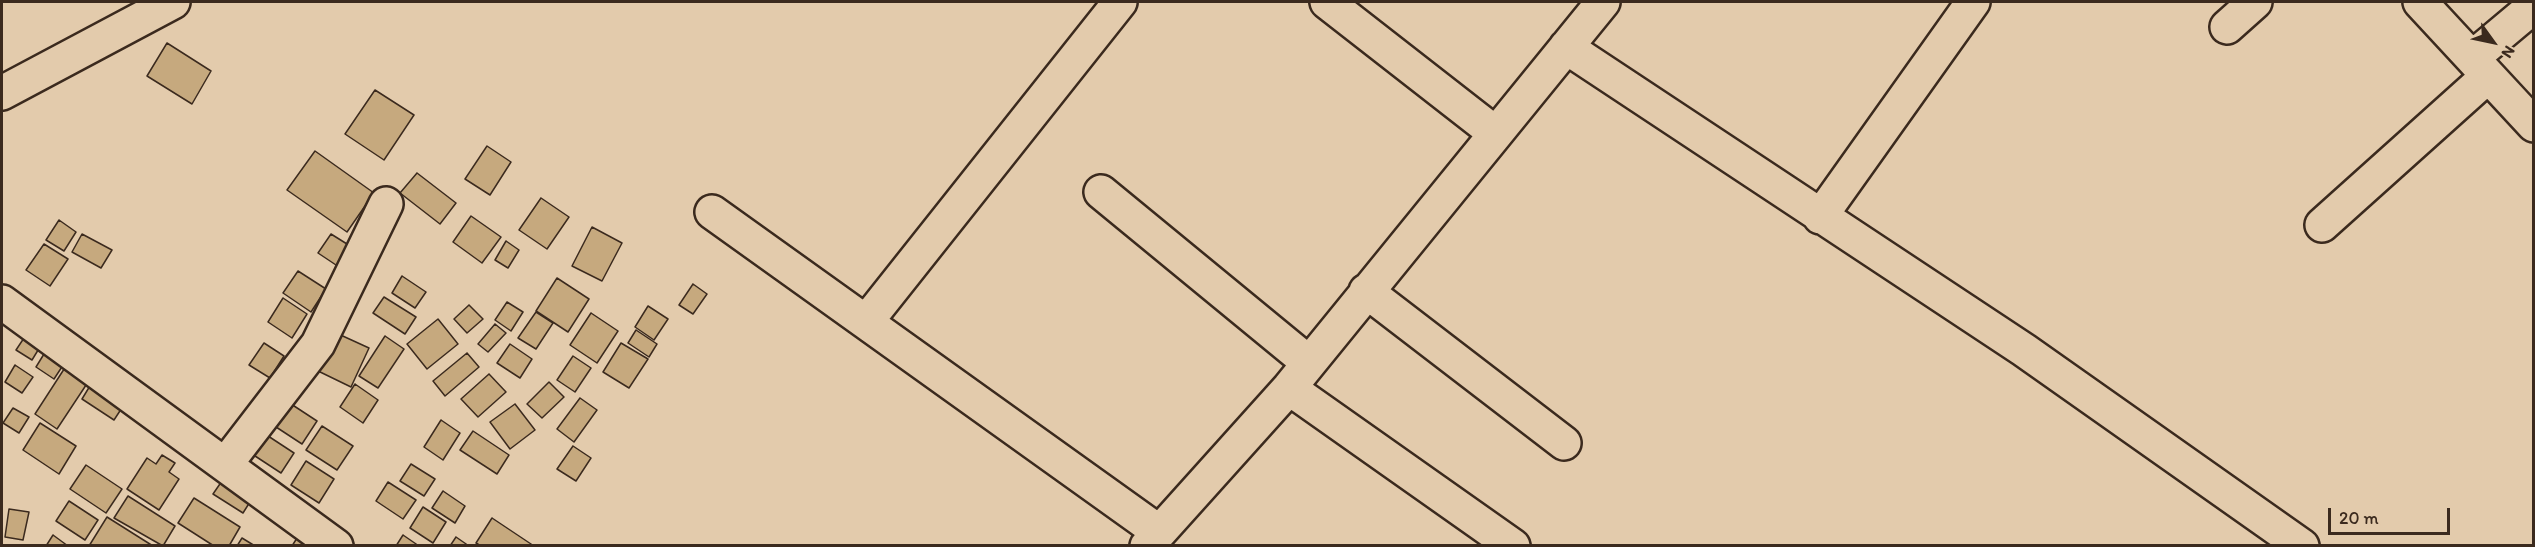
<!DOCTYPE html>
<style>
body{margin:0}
#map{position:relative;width:2535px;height:547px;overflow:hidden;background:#e3cbac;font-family:Itim,sans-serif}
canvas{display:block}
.frame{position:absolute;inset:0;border:3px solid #3b2a1e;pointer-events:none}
.north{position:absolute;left:2463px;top:12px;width:60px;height:60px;-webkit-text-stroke:4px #e3cbac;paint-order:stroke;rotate:123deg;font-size:16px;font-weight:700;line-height:24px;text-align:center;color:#3b2a1e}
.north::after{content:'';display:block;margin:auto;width:21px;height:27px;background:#3b2a1e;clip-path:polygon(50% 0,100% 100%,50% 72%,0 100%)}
.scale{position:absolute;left:2328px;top:508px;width:122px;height:27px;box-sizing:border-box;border:3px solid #3b2a1e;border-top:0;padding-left:8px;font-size:18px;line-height:21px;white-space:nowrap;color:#3b2a1e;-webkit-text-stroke:4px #e3cbac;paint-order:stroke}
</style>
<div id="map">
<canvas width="2535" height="547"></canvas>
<div class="frame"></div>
<div class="north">N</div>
<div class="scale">20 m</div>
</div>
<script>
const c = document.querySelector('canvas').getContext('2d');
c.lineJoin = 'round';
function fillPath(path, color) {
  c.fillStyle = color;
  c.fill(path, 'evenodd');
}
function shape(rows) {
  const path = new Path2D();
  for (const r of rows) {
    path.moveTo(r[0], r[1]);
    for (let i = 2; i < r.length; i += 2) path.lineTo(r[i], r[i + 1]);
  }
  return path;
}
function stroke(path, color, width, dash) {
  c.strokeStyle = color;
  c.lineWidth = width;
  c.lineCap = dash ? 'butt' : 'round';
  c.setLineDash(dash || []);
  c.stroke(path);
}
const building = shape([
 [167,43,211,71,192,104,147,76,167,43],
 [375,90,414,115,384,160,345,134,375,90],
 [487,146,511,162,490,195,465,179,487,146],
 [315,151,374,193,347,232,287,190,315,151],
 [417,173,456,203,440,224,400,193,417,173],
 [541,198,569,217,547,249,519,230,541,198],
 [471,216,501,237,482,263,453,242,471,216],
 [59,220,76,232,64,251,46,240,59,220],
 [592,227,622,243,602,281,572,266,592,227],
 [82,234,112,250,101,268,72,252,82,234],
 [331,234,355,249,342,269,318,253,331,234],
 [506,241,519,250,508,268,495,260,506,241],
 [44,244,68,259,50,286,26,270,44,244],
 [298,271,326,289,311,312,283,293,298,271],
 [402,276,426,292,415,308,392,293,402,276],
 [557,278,589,299,568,332,536,311,557,278],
 [693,284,707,294,693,314,679,305,693,284],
 [384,297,416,317,405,334,373,313,384,297],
 [283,298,307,314,292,338,268,322,283,298],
 [507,302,523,312,511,331,495,320,507,302],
 [469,305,483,319,467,333,454,319,469,305],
 [648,306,668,319,654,340,635,327,648,306],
 [536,312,553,323,536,349,518,338,536,312],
 [591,313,618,331,597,363,570,345,591,313],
 [438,319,458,344,427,369,407,344,438,319],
 [495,324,506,333,488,352,478,344,495,324],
 [636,330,657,344,649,357,628,343,636,330],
 [28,332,43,342,32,360,16,350,28,332],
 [334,332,369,348,351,387,316,370,334,332],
 [385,336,404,349,378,388,359,376,385,336],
 [52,341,71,353,54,379,36,367,52,341],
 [264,343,284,356,270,378,249,365,264,343],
 [621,343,648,359,629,388,603,372,621,343],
 [510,344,532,359,520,378,497,363,510,344],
 [467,353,479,367,445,396,433,381,467,353],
 [573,356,591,368,575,392,557,380,573,356],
 [68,363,94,373,57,429,35,414,68,363],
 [15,365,33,377,22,393,5,382,15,365],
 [489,374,506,392,478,417,461,399,489,374],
 [96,376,129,397,114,420,82,399,96,376],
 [549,382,564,397,542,418,527,404,549,382],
 [355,384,378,400,363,423,340,407,355,384],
 [580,398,597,410,574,442,557,429,580,398],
 [288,402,317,421,302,444,273,425,288,402],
 [515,404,535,430,510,449,490,422,515,404],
 [13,408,29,417,19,433,3,423,13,408],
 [441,420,460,433,443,460,424,447,441,420],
 [40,423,76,446,59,474,23,450,40,423],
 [322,426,353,446,337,470,306,450,322,426],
 [473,431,509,455,497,474,460,450,473,431],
 [265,434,294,453,281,473,252,454,265,434],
 [573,446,591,458,576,481,557,469,573,446],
 [162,455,175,463,169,472,179,479,159,510,127,489,147,458,156,464,162,455],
 [306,461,334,479,319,503,291,485,306,461],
 [411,464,435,479,424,496,400,481,411,464],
 [86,465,122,489,106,513,70,489,86,465],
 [224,478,253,497,243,513,213,494,224,478],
 [388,482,416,500,403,519,376,501,388,482],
 [443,491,465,506,455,523,432,508,443,491],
 [128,496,175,526,163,546,114,518,128,496],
 [194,498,240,527,229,546,214,546,178,523,194,498],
 [69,501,98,520,85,540,56,521,69,501],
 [423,507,446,522,433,543,410,528,423,507],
 [9,509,29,512,23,540,5,537,9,509],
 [107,517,153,546,89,546,107,517],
 [492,518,534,546,481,546,476,543,492,518],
 [53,535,68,546,46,546,53,535],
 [403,535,419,546,396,546,403,535],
 [456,537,469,546,450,546,456,537],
 [242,538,255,546,237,546,242,538],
 [297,538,309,546,292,546,297,538]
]);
fillPath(building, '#c6a97e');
stroke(building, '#3b2a1e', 1.5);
const minor = shape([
 [1327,2,1495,133],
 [2420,2,2534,125],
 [2227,27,2255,2],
 [1566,47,2024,350,2302,546],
 [2472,58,2534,6],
 [2,93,173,2],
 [1101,192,1309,363],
 [712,212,1159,532],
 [1820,217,1973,2],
 [2322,225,2488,76],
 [1366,291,1564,443],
 [2,302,336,546],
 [866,322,1120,2],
 [1289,388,1513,546],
 [225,465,318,344,386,204],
 [1147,546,1289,388,1603,2]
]);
stroke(minor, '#3b2a1e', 38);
stroke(minor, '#e3cbac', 33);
</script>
